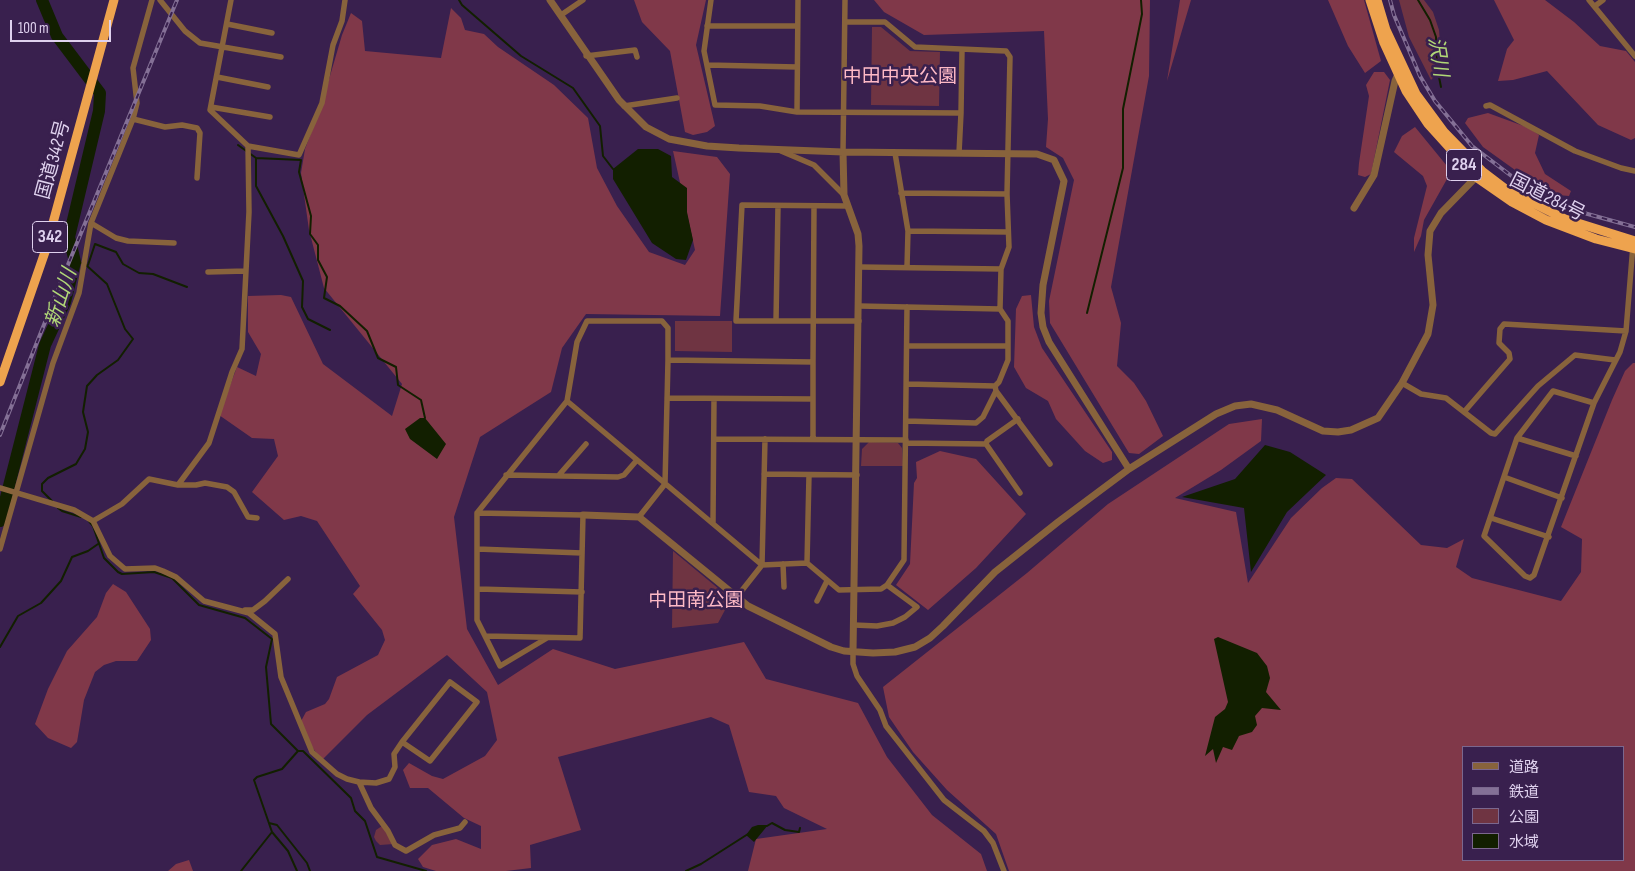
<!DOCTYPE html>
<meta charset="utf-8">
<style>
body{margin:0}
#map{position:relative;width:1635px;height:871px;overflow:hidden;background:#39204e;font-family:"Sofia Sans Condensed","Noto Sans JP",sans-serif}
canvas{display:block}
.legend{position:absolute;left:1462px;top:746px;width:162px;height:115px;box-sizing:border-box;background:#39204e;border:1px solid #7b678e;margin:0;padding:6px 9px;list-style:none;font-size:15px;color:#dfd1ee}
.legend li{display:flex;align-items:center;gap:10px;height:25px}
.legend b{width:25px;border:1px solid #7b678e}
.scale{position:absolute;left:10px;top:20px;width:101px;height:22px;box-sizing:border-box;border:2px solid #dfd1ee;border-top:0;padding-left:6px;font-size:15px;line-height:18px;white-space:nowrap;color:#dfd1ee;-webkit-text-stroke:4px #39204e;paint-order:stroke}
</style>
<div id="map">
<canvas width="1635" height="871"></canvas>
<ul class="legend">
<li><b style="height:6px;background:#88633c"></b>道路</li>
<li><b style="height:6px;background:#847096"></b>鉄道</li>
<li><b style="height:14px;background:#6f3442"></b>公園</li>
<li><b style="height:14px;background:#121f00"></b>水域</li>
</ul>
<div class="scale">100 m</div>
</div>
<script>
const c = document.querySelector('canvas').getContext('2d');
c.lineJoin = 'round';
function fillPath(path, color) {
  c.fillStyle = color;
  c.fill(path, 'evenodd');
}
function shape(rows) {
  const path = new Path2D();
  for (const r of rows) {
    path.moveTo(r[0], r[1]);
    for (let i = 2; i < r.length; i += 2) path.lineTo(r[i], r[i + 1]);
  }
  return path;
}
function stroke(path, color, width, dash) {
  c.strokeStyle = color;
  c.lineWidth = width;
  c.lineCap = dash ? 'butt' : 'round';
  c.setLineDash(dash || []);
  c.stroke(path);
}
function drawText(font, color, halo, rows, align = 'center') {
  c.font = font + ' "Sofia Sans Condensed","Noto Sans JP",sans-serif';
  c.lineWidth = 5;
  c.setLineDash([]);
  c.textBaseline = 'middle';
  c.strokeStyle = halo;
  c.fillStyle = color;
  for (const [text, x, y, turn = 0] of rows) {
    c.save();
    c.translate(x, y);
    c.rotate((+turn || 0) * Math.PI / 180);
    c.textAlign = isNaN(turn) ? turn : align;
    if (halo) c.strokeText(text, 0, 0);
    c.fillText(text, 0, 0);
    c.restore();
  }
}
fillPath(shape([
 [1399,0,1424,0,1433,12,1439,30,1442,68,1431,80,1409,37],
 [872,27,881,27,910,51,940,52,939,106,871,105],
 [675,321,732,321,732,352,675,351],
 [869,442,898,443,902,448,903,466,861,466,862,449],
 [673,551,731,599,718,623,672,628],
 [382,826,394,844,380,845,376,841,374,837,376,830]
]), '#6f3442');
fillPath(shape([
 [634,0,706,0,696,45,715,126,707,132,693,135,685,132,670,51,642,22],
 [874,0,1150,0,1149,76,1111,287,1121,323,1117,366,1134,383,1146,401,1163,436,1139,454,1129,453,1050,323,1049,301,1074,180,1063,158,1046,147,1048,119,1044,31,924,35,884,12],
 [1180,0,1191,0,1167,81],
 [1328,0,1364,0,1381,61,1365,73,1348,46],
 [1494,0,1545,0,1574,22,1600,46,1626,51,1635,62,1635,138,1631,140,1598,125,1547,71,1513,80,1498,81,1507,49,1514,40],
 [451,8,461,18,465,30,484,34,498,47,554,85,588,118,597,168,617,206,649,252,685,265,695,250,673,151,717,157,730,174,720,316,586,314,562,348,551,392,480,437,454,517,467,629,498,685,553,649,615,669,744,642,766,679,858,703,887,757,932,815,981,854,987,871,748,871,756,839,827,829,784,808,776,796,749,792,729,725,711,717,558,757,581,830,530,845,531,868,506,871,436,871,423,867,418,859,432,845,456,839,481,849,481,826,464,818,428,788,410,788,403,770,409,763,432,776,443,779,485,756,497,740,487,692,447,655,367,715,322,760,312,747,300,723,306,712,325,704,329,699,337,677,378,655,385,640,382,630,353,594,360,586,317,521,301,516,284,520,252,492,278,456,274,439,252,438,219,415,237,367,256,376,261,354,248,332,248,296,281,295,291,297,323,364,392,416,402,384,324,288,309,230,301,173,305,149,320,110,342,35,351,13,362,21,365,51,441,58],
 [1374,72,1384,72,1390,80,1371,174,1365,177,1358,175,1359,163,1369,96,1366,85],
 [1488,113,1529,128,1539,135,1535,153,1545,174,1571,191,1569,196,1558,195,1529,180,1483,147,1465,123,1468,118],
 [1415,127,1447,166,1447,179,1424,220,1421,236,1414,252,1414,238,1427,186,1423,176,1394,152,1402,136],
 [1031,295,1034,327,1042,348,1112,452,1112,460,1103,463,1085,451,1056,419,1048,401,1026,388,1014,367,1016,309,1022,296],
 [1633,363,1635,363,1635,871,1009,871,996,834,947,790,913,752,889,717,883,687,1027,573,1108,504,1229,424,1262,419,1261,441,1221,470,1175,498,1236,512,1248,583,1291,518,1322,488,1336,478,1352,479,1421,545,1447,548,1464,539,1456,567,1472,578,1561,601,1581,572,1582,539,1561,527,1612,400,1625,371],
 [1464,747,1624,747,1624,860,1464,860],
 [940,451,976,459,1026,514,976,568,928,610,896,585,910,564,914,483,917,478,916,462],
 [113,584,126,592,150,629,151,640,137,661,116,661,104,665,95,672,84,700,77,742,71,748,48,738,35,724,48,689,67,651,97,617,106,593],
 [189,860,193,871,168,871,176,864]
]), '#803849');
fillPath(shape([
 [638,149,658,149,671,156,672,177,687,188,687,212,693,240,686,260,676,259,652,243,613,179,613,169],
 [420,418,425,418,446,444,437,459,410,439,405,429],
 [1265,445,1290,452,1326,475,1287,512,1251,572,1244,508,1182,497,1235,479],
 [1218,637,1257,653,1267,666,1270,678,1266,692,1281,710,1262,708,1255,716,1257,725,1252,732,1239,736,1232,750,1223,747,1216,763,1213,749,1205,756,1215,717,1225,709,1228,702,1214,639],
 [758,825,768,825,754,842,746,835,752,827]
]), '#121f00');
stroke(shape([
 [459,0,462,5,521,56,573,88,600,126,603,156,613,169],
 [1418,0,1430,20,1436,37,1437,67,1441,87],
 [238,145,256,158,256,186,283,236,303,281,302,307,308,319,330,330],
 [256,158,301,160,299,172,311,216,310,234,318,245,318,260,327,277,324,298,340,306,367,331,378,358,396,367,398,385,421,400,425,418],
 [75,262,81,263],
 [88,265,95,244,116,252,123,264,139,273,153,274,187,287],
 [1087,313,1123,168,1123,109,1142,14,1141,0],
 [52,501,42,491,42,484,48,478,76,464,85,449,88,432,83,412,87,386,97,375,118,360,133,339,125,329,107,284,86,265],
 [58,508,62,511,81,517],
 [88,520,93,526,104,558,118,572,122,574,154,572,172,578,199,605,245,618,272,639,266,667,271,724,298,751,303,751,351,798,355,811,365,821,377,857,426,871],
 [0,647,18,616,41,603,61,581,72,557,88,551,98,544],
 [269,823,277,825,307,863,310,871],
 [767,826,772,823,785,830,799,832,800,828],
 [241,871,272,832],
 [297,871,288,851,272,832,254,780,257,777,282,769,298,751],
 [686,871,701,864,748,834]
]), '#121f00', 2);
stroke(shape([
 [0,521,45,345,65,302,75,262,69,237,99,111,100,93,57,36,42,0]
]), '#121f00', 12);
stroke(shape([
 [160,0,185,31,200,43,281,57],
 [711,0,704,51,715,105,760,106,797,112,961,113,962,50],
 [1589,0,1635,56],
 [1595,6,1603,0],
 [561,15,583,0],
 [845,22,885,22,915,47,1006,51,1010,57,1007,194,1009,247,1001,269,1000,309,1008,321,1008,360,999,382,995,386,996,391,983,417,976,423,906,421],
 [227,24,272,33],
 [707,26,797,26],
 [586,56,635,50,637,57],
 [707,65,797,67],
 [217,77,268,87],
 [624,106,677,98],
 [1486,106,1490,105,1575,151,1621,168,1635,171],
 [211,107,270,117],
 [797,112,798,0],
 [133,119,165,127,182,125,197,128,200,133,197,178],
 [248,146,299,155,322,103,333,45,342,21,345,0],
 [781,151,814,165,844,195],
 [843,152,845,0],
 [895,153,908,231,907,267],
 [959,153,961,113],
 [901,193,1007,194],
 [848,206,742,205,736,321,859,321],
 [91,223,116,238,128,241,174,243],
 [908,231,1008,232],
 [860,267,1001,269],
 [208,272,246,271],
 [859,306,1000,309],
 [776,321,778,206],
 [908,346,1007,346],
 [813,362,813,439],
 [1402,383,1421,394,1446,398,1491,433,1495,434,1538,386,1575,355,1615,360],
 [907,384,995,386],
 [996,391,1050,464],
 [667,398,813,399],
 [567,401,577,342,587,321,662,321,668,328,668,360],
 [1594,403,1553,391,1517,438,1484,536,1525,576,1530,578,1534,575,1594,403,1620,352,1626,331,1633,245],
 [1464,412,1510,359,1509,353,1499,343,1500,329,1504,324,1626,331],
 [1018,419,987,441,986,444,1020,493],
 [1517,438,1576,456],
 [714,439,906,440],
 [906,443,986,444],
 [764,474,857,475],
 [506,475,618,477,624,475,637,460],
 [559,475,586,444],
 [1504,477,1562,498],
 [178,485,196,485,205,483,227,487,234,492,248,517,257,518],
 [0,488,74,510,93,521,110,556,125,569,155,568,163,571,176,577,204,601,249,613,275,634,281,677,312,752,337,774,347,779,359,782,371,808,388,831,395,845,406,851,434,835,460,828,465,822],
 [477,513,583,515,580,638,485,636,477,620,477,513,567,401,762,565,807,563,839,590,881,589,887,585,904,560,907,307],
 [639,517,665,484,668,360,813,362,814,207],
 [1491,518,1549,537],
 [93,521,122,504,149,479,178,485,209,443,232,372,242,349,249,212,248,146,210,110,231,0],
 [713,523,714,399],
 [0,549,53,363,79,293,91,223,133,119,137,103,133,68,152,0],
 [477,549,582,553],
 [807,563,809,475],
 [783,564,784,587],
 [478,589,582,592],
 [736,598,762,565,765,439],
 [817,601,827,581],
 [245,610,253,610,265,601,288,579],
 [854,625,877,626,893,623,905,617,917,607,887,585],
 [485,636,500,666,547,638],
 [853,652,853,664,857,676,880,710,886,726,944,800,984,831,993,843,1004,871],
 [359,782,376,783,389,779,395,767,394,754,402,742,450,682,477,702,430,761,402,742]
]), '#88633c', 5.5);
stroke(shape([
 [550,0,619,100,646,127,669,139,707,146,739,148,843,152,1037,154,1054,160,1064,181,1043,285,1041,313,1043,327,1049,342,1129,469],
 [843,152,844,195,858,234,859,246,853,652],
 [1354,208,1374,175,1395,81,1398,74,1402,73],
 [583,515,639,517,748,606,831,647,844,651,873,653,895,652,915,647,930,638,943,626,995,572,1058,522,1129,469,1216,414,1235,406,1251,404,1277,410,1323,431,1338,432,1351,430,1378,418,1402,383,1428,334,1433,305,1428,255,1430,231,1441,213,1479,174]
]), '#88633c', 7);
stroke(shape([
 [1370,0,1384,43,1406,91,1428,124,1476,177,1512,202,1546,220,1596,239,1635,249],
 [1377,0,1386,30,1416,94,1444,132,1482,171,1507,190,1565,219,1635,241],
 [0,382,45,252,114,0]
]), '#eea34e', 9);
const rail = shape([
 [1390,0,1394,15,1420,76,1435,101,1472,146,1522,184,1550,198,1584,213,1635,227],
 [0,435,65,272,177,0]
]);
stroke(rail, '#847096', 4);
stroke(rail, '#39204e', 2, [5.5]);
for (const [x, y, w] of [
 [1464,165,35],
 [50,237,35]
]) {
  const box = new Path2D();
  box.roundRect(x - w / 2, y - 15.5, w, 31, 4);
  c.fillStyle = '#39204e';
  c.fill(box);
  stroke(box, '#dfd1ee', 1);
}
drawText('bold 18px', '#dfd1ee', null, [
 ["284",1464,165],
 ["342",50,237]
]);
drawText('19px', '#febac6', '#39204e', [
 ["中田中央公園",900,77],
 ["中田南公園",696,601]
]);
drawText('19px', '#dfd1ee', '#39204e', [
 ["国道342号",54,160,-75],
 ["国道284号",1547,198,27]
]);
drawText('italic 20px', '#b1d877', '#39204e', [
 ["沢川",1437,57,81],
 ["新山川",62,298,-72]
]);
</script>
